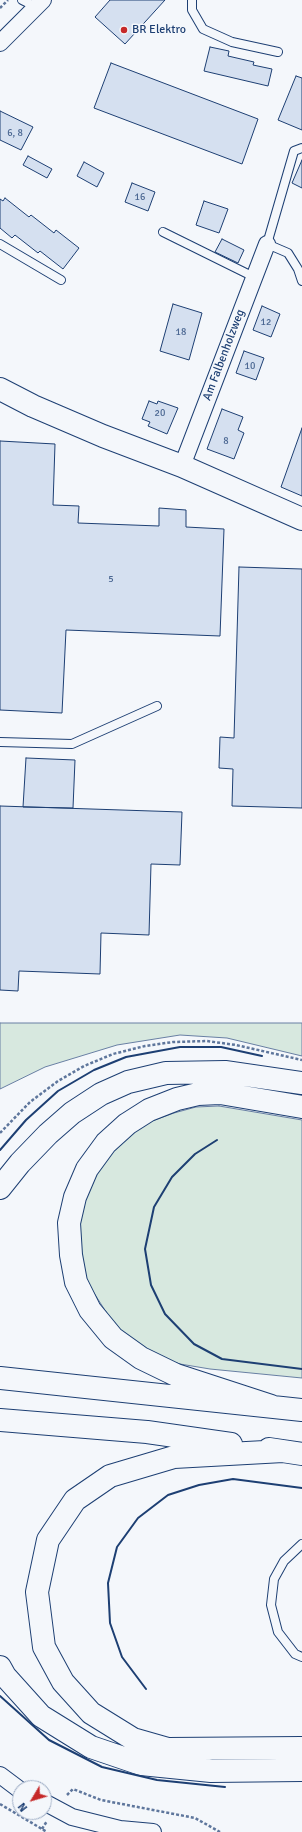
<!DOCTYPE html>
<style>
body{margin:0}
#map{position:relative;width:302px;height:1832px;overflow:hidden;background:#f4f7fb;font-family:Signika,sans-serif}
canvas{display:block}
.north{position:absolute;left:12px;top:1780px;width:40px;height:40px;box-sizing:border-box;background:#f4f7fb;border:1px solid #9eadc5;border-radius:50%;rotate:232deg;font-size:11px;font-weight:700;line-height:16px;text-align:center;color:#1d3f73}
.north::after{content:'';display:block;margin:auto;width:14px;height:18px;background:#c62828;clip-path:polygon(50% 0,100% 100%,50% 72%,0 100%)}
</style>
<div id="map">
<canvas width="302" height="1832"></canvas>
<div class="north">N</div>
</div>
<script>
const c = document.querySelector('canvas').getContext('2d');
c.lineJoin = 'round';
function fillPath(path, color) {
  c.fillStyle = color;
  c.fill(path, 'evenodd');
}
function shape(rows) {
  const path = new Path2D();
  for (const r of rows) {
    path.moveTo(r[0], r[1]);
    for (let i = 2; i < r.length; i += 2) path.lineTo(r[i], r[i + 1]);
  }
  return path;
}
function stroke(path, color, width, dash) {
  c.strokeStyle = color;
  c.lineWidth = width;
  c.lineCap = dash ? 'butt' : 'round';
  c.setLineDash(dash || []);
  c.stroke(path);
}
function drawText(font, color, halo, rows, align = 'center') {
  c.font = font + ' Signika,sans-serif';
  c.lineWidth = 3;
  c.setLineDash([]);
  c.textBaseline = 'middle';
  c.strokeStyle = halo;
  c.fillStyle = color;
  for (const [text, x, y, turn = 0] of rows) {
    c.save();
    c.translate(x, y);
    c.rotate((+turn || 0) * Math.PI / 180);
    c.textAlign = isNaN(turn) ? turn : align;
    if (halo) c.strokeText(text, 0, 0);
    c.fillText(text, 0, 0);
    c.restore();
  }
}
const green = shape([
 [0,1023,302,1023,302,1056,227,1038,180,1035,117,1045,45,1067,0,1089,0,1023],
 [219,1106,302,1120,302,1378,210,1369,180,1364,153,1355,127,1338,108,1315,87,1282,80,1251,78,1224,86,1193,106,1158,128,1136,149,1122,174,1113,196,1107,219,1106]
]);
fillPath(green, '#d7e8df');
stroke(green, '#687fa3', 1);
const building = shape([
 [110,0,165,0,125,44,95,17,110,0],
 [210,47,229,51,228,56,254,62,253,65,272,69,268,86,204,71,210,47],
 [111,63,258,119,242,164,94,108,111,63],
 [296,76,302,78,302,130,278,120,296,76],
 [0,111,33,127,21,150,0,140,0,111],
 [28,156,52,169,47,178,23,165,28,156],
 [302,160,302,188,292,183,302,160],
 [84,162,104,173,97,187,77,176,84,162],
 [132,183,155,192,148,211,125,202,132,183],
 [5,198,29,217,31,215,54,233,56,230,79,248,63,269,40,251,38,253,15,235,12,238,0,228,0,199,3,201,5,198],
 [204,201,228,209,219,233,196,225,204,201],
 [222,239,244,250,238,263,215,252,222,239],
 [173,304,202,313,189,360,160,351,173,304],
 [262,306,280,314,271,337,253,330,262,306],
 [244,351,264,358,256,380,236,373,244,351],
 [149,401,157,404,158,401,178,408,167,434,148,426,150,422,142,419,149,401],
 [222,409,243,417,238,430,244,433,234,459,207,449,222,409],
 [302,428,302,496,281,487,302,428],
 [0,441,55,444,53,505,79,506,78,523,159,526,159,508,186,510,186,527,224,529,220,636,66,630,62,713,0,710,0,441],
 [239,567,302,569,302,808,232,806,233,769,219,768,220,737,234,738,239,567],
 [26,758,75,760,73,808,23,807,26,758],
 [0,806,182,812,180,865,151,864,149,935,101,933,100,974,19,971,18,991,0,990,0,806]
]);
fillPath(building, '#d5e0f0');
stroke(building, '#1d3f73', 1);
const lane = shape([
 [22,0,36,7],
 [192,0,192,10,203,29,232,42,278,52],
 [302,148,294,151,267,244,288,253,298,269,302,281],
 [163,232,254,277],
 [0,244,61,280],
 [0,742,72,744,157,706],
 [302,1544,284,1561,274,1579,271,1605,278,1632,295,1654,302,1657]
]);
const street = shape([
 [0,43,43,0],
 [182,466,267,244],
 [0,1775,20,1790],
 [44,1802,72,1817,120,1829,153,1832]
]);
const secondary = shape([
 [0,389,33,406,103,436,182,466,302,519]
]);
const highway = shape([
 [0,1188,20,1163,48,1134,72,1113,101,1094,128,1082,166,1073,225,1072,302,1083],
 [0,1378,302,1410],
 [271,1406,176,1375,141,1358,113,1338,90,1310,76,1282,71,1255,69,1223,75,1197,87,1169,106,1143,127,1124,149,1110,177,1099,198,1094,220,1093,302,1107],
 [0,1420,147,1432,231,1444],
 [269,1449,302,1454],
 [283,1451,174,1457,110,1476,75,1500,48,1540,37,1592,44,1647,63,1682,91,1713,133,1739,168,1749,302,1748],
 [0,1667,5,1676,41,1716,91,1747,141,1764,211,1771,302,1770]
]);
stroke(lane, '#1d3f73', 10);
stroke(street, '#1d3f73', 18);
stroke(secondary, '#1d3f73', 24);
stroke(highway, '#1d3f73', 24);
stroke(shape([
 [0,8,8,0],
 [0,1133,30,1102,58,1081,84,1066,113,1054,145,1046,173,1042,207,1041,236,1045,302,1060],
 [67,1795,73,1789,101,1800,195,1818,220,1832],
 [0,1804,47,1832],
 [42,1829,47,1821]
]), '#5e769c', 2.5, [3, 2]);
stroke(lane, '#f4f7fb', 8);
stroke(street, '#f4f7fb', 16);
stroke(secondary, '#f4f7fb', 22);
stroke(highway, '#f4f7fb', 22);
stroke(shape([
 [217,1140,195,1154,172,1177,154,1207,145,1249,151,1285,165,1314,194,1344,222,1359,302,1369],
 [0,1150,26,1120,58,1091,94,1070,126,1057,180,1047,221,1047,262,1056],
 [146,1689,122,1657,110,1623,108,1583,117,1547,138,1518,168,1495,199,1485,233,1479,302,1488],
 [0,1696,49,1740,102,1767,157,1780,225,1787]
]), '#1d3f73', 2);
for (const [x, y, r, color] of [
 [124,30,4,"#c62828"]
]) {
  const dot = new Path2D();
  dot.arc(x, y, r, 0, 2 * Math.PI);
  c.fillStyle = color;
  c.fill(dot);
  stroke(dot, '#f4f7fb', 1.5);
}
drawText('10px', '#4b6792', null, [
 ["6, 8",15,133],
 ["16",140,197],
 ["12",266,322],
 ["18",181,332],
 ["10",250,366],
 ["20",160,413],
 ["8",226,441],
 ["5",111,579]
]);
drawText('12px', '#1d3f73', '#f4f7fb', [
 ["BR Elektro",132,30]
], 'left');
drawText('12px', '#1d3f73', '#f4f7fb', [
 ["Am Falbenholzweg",224,355,-69]
]);
</script>
